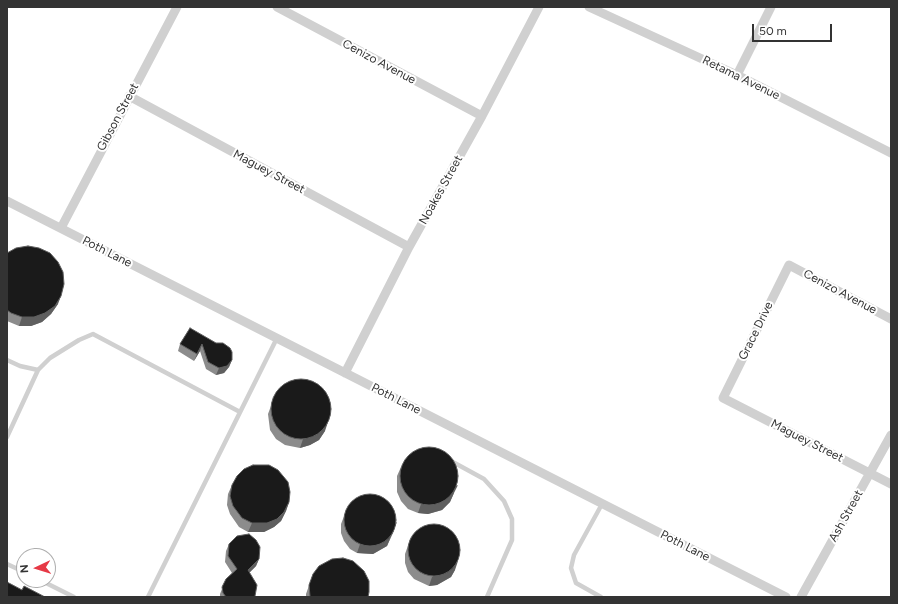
<!DOCTYPE html>
<style>
body{margin:0}
#map{position:relative;width:898px;height:604px;overflow:hidden;background:#fff;font-family:Figtree,sans-serif}
canvas{display:block}
.frame{position:absolute;inset:0;border:8px solid #333;pointer-events:none}
.north{position:absolute;left:16px;top:548px;width:40px;height:40px;box-sizing:border-box;background:#fff;border:1px solid #adadad;border-radius:50%;rotate:266deg;font-size:11px;font-weight:700;line-height:16px;text-align:center;color:#333}
.north::after{content:'';display:block;margin:auto;width:14px;height:18px;background:#e63946;clip-path:polygon(50% 0,100% 100%,50% 72%,0 100%)}
.scale{position:absolute;left:752px;top:24px;width:80px;height:18px;box-sizing:border-box;border:2px solid #333;border-top:0;padding-left:5px;font-size:12px;line-height:14px;white-space:nowrap;color:#333;-webkit-text-stroke:3px #fff;paint-order:stroke}
</style>
<div id="map">
<canvas width="898" height="604"></canvas>
<div class="frame"></div>
<div class="north">N</div>
<div class="scale">50 m</div>
</div>
<script>
const c = document.querySelector('canvas').getContext('2d');
c.lineJoin = 'round';
function shape(rows) {
  const path = new Path2D();
  for (const r of rows) {
    if (r.length === 3) {
      path.moveTo(r[0] + r[2], r[1]);
      path.arc(r[0], r[1], r[2], 0, 2 * Math.PI);
      continue;
    }
    path.moveTo(r[0], r[1]);
    for (let i = 2; i < r.length; i += 2) path.lineTo(r[i], r[i + 1]);
  }
  return path;
}
function stroke(path, color, width, dash) {
  c.strokeStyle = color;
  c.lineWidth = width;
  c.lineCap = dash ? 'butt' : 'round';
  c.setLineDash(dash || []);
  c.stroke(path);
}
function fillPath(path, color) {
  c.fillStyle = color;
  c.fill(path, 'evenodd');
}
function drawText(font, color, halo, rows, align = 'center') {
  c.font = font + ' Figtree,sans-serif';
  c.lineWidth = 4;
  c.setLineDash([]);
  c.textBaseline = 'middle';
  c.strokeStyle = halo;
  c.fillStyle = color;
  for (const [text, x, y, turn = 0] of rows) {
    c.save();
    c.translate(x, y);
    c.rotate((+turn || 0) * Math.PI / 180);
    c.textAlign = isNaN(turn) ? turn : align;
    if (halo) c.strokeText(text, 0, 0);
    c.fillText(text, 0, 0);
    c.restore();
  }
}
stroke(shape([
 [7,360,20,366,38,370,50,358,79,340,93,334,240,412],
 [7,437,38,370],
 [451,461,484,479,504,501,512,519,512,540,487,597],
 [7,564,24,572],
 [40,580,74,597],
 [148,597,277,338],
 [601,597,576,583,571,568,574,555,602,504]
]), '#d0d0d0', 4.5);
stroke(shape([
 [277,7,482,116],
 [589,7,737,75,891,153],
 [737,75,771,7],
 [129,96,409,247],
 [7,201,786,597],
 [61,228,177,7],
 [891,319,789,265,723,398,891,484],
 [345,373,409,247,482,116,539,7],
 [801,597,891,435]
]), '#d0d0d0', 9);
fillPath(shape([
 [7,253,58,304,51,314,42,322,31,326,19,326,7,321],
 [190,328,232,360,229,367,224,373,216,375,206,369,200,351,194,361,178,351,180,344],
 [275,395,325,431,319,440,310,445,300,448,285,445,276,439,270,430,268,414],
 [401,467,454,493,450,502,442,510,428,514,418,513,408,509,401,501,397,492,397,476],
 [232,485,289,502,286,511,281,521,274,527,264,532,248,532,239,527,230,514,227,505,228,494],
 [348,506,394,531,387,546,373,554,357,553,350,549,344,541,341,533,341,524],
 [411,537,455,570,451,577,437,585,429,586,414,579,408,572,405,563,405,554],
 [229,544,259,559,256,566,249,573,255,597,220,597,220,594,226,579,232,573,225,562,226,551],
 [313,574,368,597,306,597,306,594]
]), '#8c8c8c');
fillPath(shape([
 [61,296,58,304,51,314,42,322,31,326,19,326,22,317],
 [202,344,200,351,194,361,197,354],
 [232,360,229,367,224,373,216,375,219,368],
 [328,422,325,431,319,440,310,445,300,448,303,439],
 [458,485,454,493,450,502,442,510,428,514,418,513,421,504],
 [289,502,286,511,281,521,274,527,264,532,248,532,252,523],
 [397,522,387,546,373,554,357,553,360,544],
 [259,559,256,566,245,577,248,570],
 [458,561,455,570,451,577,437,585,429,586,432,577]
]), '#5f5f5f');
const building = shape([
 [28,246,39,248,50,253,58,262,63,272,64,284,61,296,55,306,45,313,34,317,22,317,11,313,7,310,7,253,16,248,28,246],
 [190,328,216,343,223,343,230,348,232,352,232,360,227,366,219,368,208,362,202,344,197,354,180,344,190,328],
 [301,409,30],
 [429,476,29],
 [253,465,269,465,278,470,288,482,290,492,289,502,284,512,277,519,267,523,252,523,242,518,233,506,230,496,232,485,237,476,244,469,253,465],
 [370,520,26],
 [434,550,26],
 [249,534,256,540,260,547,259,559,248,570,257,585,255,596,255,597,226,597,223,593,222,587,226,579,237,569,228,556,229,544,237,536,249,534],
 [343,558,353,561,364,571,369,581,369,592,368,597,311,597,310,596,309,585,313,574,319,566,332,559,343,558],
 [7,582,22,590,24,586,45,597,7,597,7,582]
]);
fillPath(building, '#1a1a1a');
stroke(building, '#5f5f5f', 1);
drawText('12px', '#333', '#fff', [
 ["Cenizo Avenue",379,62,28],
 ["Retama Avenue",741,78,26],
 ["Gibson Street",118,117,-62],
 ["Maguey Street",269,172,28],
 ["Noakes Street",441,190,-61],
 ["Poth Lane",107,252,27],
 ["Cenizo Avenue",840,292,28],
 ["Grace Drive",756,331,-64],
 ["Poth Lane",396,399,27],
 ["Maguey Street",807,441,27],
 ["Ash Street",846,516,-61],
 ["Poth Lane",685,546,27]
]);
</script>
